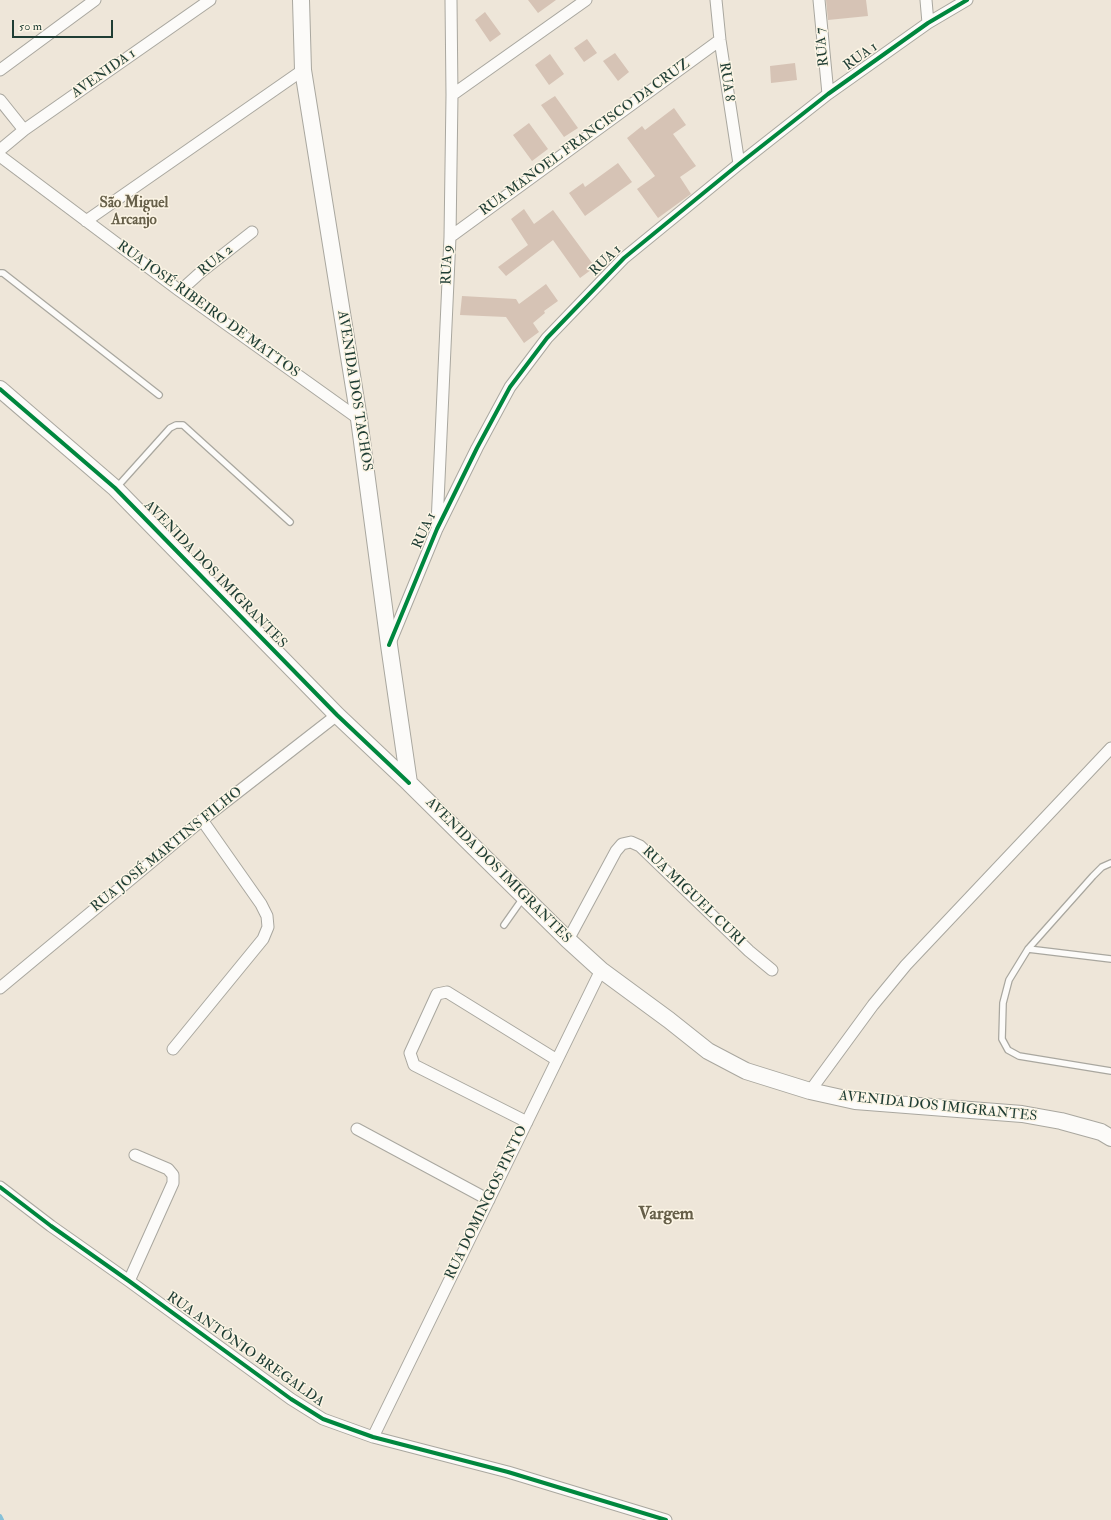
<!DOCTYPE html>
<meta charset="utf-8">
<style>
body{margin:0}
#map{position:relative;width:1111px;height:1520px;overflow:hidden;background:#eee6d9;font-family:"IM FELL Double Pica",serif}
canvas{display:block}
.scale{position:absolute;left:12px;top:20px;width:101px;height:18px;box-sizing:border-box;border:2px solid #1f3d34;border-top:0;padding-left:5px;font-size:12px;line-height:14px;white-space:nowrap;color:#1f3d34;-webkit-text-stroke:3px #fcf5e5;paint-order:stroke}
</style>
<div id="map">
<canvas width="1111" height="1520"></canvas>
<div class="scale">50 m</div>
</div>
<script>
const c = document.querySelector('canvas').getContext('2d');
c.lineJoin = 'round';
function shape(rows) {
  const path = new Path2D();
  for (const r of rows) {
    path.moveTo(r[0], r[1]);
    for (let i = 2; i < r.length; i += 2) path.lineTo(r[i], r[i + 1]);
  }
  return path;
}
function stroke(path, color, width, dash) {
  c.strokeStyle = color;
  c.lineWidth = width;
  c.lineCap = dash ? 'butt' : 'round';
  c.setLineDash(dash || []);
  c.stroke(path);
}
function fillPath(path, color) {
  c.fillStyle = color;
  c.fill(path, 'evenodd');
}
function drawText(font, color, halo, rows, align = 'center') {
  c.font = font + ' "IM FELL Double Pica",serif';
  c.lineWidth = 3;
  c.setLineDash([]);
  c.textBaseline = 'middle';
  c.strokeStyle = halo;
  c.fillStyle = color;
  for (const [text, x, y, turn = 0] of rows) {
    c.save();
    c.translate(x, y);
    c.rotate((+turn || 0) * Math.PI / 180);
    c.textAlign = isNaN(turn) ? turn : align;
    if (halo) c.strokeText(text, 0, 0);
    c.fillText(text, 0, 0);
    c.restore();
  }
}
stroke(shape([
 [0,1516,2,1520]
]), '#87c1d8', 4);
fillPath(shape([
 [528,0,556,0,538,13],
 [826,0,866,0,868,16,828,20],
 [485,12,501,34,490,42,475,20],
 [587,39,597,53,584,62,574,48],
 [615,53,629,72,618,81,603,61],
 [550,54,564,74,549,85,535,65],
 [795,63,797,80,771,83,770,66],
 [555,96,578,128,564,137,541,105],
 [674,108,686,125,673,134,696,166,680,177,691,194,658,218,637,189,655,176,627,138,642,126,645,130],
 [529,123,548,149,532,161,513,135],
 [618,163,632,182,585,216,569,193,583,183,585,187],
 [524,209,534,224,553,210,595,267,580,278,553,240,506,276,498,267,528,245,511,219],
 [546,284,558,301,544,311,545,313,533,323,539,332,524,343,506,317,460,315,462,296,516,299,519,304]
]), '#d6c3b5');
const lane = shape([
 [0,273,3,273,159,395],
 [117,487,170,428,176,425,183,425,290,522],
 [1111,863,1102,867,1093,876,1028,949,1009,980,1003,1003,1002,1039,1008,1050,1019,1056,1111,1071],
 [504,925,523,898],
 [1028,949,1111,959]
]);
const street = shape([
 [716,0,720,40,739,164],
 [819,0,828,94],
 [926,0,928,23],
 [0,70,95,0],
 [452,95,586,0],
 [0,100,24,130],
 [0,150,24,130,210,0],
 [0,156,180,291,359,419],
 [86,221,303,70],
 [450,237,720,40],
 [180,291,201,272,252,232],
 [437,524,450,237,452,95,451,0],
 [390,643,437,529,477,448,510,387,547,338,624,258,739,164,828,94,928,23,967,0],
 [568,940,616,851,622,844,631,842,640,846,749,951,772,970],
 [0,988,202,820,337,715],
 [173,1049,263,939,268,927,267,916,261,904,202,820],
 [810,1091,873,1005,906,965,1111,748],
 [527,1122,414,1065,410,1053,437,994,447,992,557,1060],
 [357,1129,489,1200],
 [0,1187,51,1226,129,1281,291,1399,323,1419,373,1437,508,1472,666,1520],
 [129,1281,173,1183,173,1175,168,1169,135,1155],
 [373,1437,601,970]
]);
const secondary = shape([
 [301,0,303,70,359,419,389,645,409,783],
 [0,389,115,488,337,715,409,783,568,940,601,970,669,1020,708,1051,746,1071,810,1091,855,1101,1022,1114,1061,1121,1101,1132,1111,1138]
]);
stroke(lane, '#a9a79f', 8);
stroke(street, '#a9a79f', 13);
stroke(secondary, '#a9a79f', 18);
stroke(lane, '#fcfbf9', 5.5);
stroke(street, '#fcfbf9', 11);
stroke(secondary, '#fcfbf9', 16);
stroke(shape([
 [0,389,115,488,337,715,409,783],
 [389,645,437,529,477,448,510,387,547,338,624,258,739,164,828,94,928,23,967,0],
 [0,1187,51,1226,129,1281,291,1399,323,1419,373,1437,508,1472,666,1520]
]), '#00873e', 4);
drawText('14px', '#1f3d34', '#fcf5e5', [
 ["RUA 7",823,47,-96],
 ["RUA 1",861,57,-36],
 ["AVENIDA 1",104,74,-35],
 ["RUA 8",726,82,81],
 ["RUA MANOEL FRANCISCO DA CRUZ",585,138,-36],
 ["RUA 2",216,261,-39],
 ["RUA 1",606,261,-44],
 ["RUA 9",448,265,-88],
 ["RUA JOSÉ RIBEIRO DE MATTOS",208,310,36],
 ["AVENIDA DOS TACHOS",354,391,81],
 ["RUA 1",425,531,-66],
 ["AVENIDA DOS IMIGRANTES",215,575,46],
 ["RUA JOSÉ MARTINS FILHO",167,850,-39],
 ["AVENIDA DOS IMIGRANTES",498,871,45],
 ["RUA MIGUEL CURI",693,897,44],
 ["AVENIDA DOS IMIGRANTES",938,1107,6],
 ["RUA DOMINGOS PINTO",487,1203,-64],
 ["RUA ANTÔNIO BREGALDA",245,1350,35]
]);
drawText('bold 15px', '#665f49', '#fcf5e5', [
 ["São Miguel",134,204],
 ["Arcanjo",134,221]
]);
drawText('bold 18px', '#665f49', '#fcf5e5', [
 ["Vargem",666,1215]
]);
</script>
